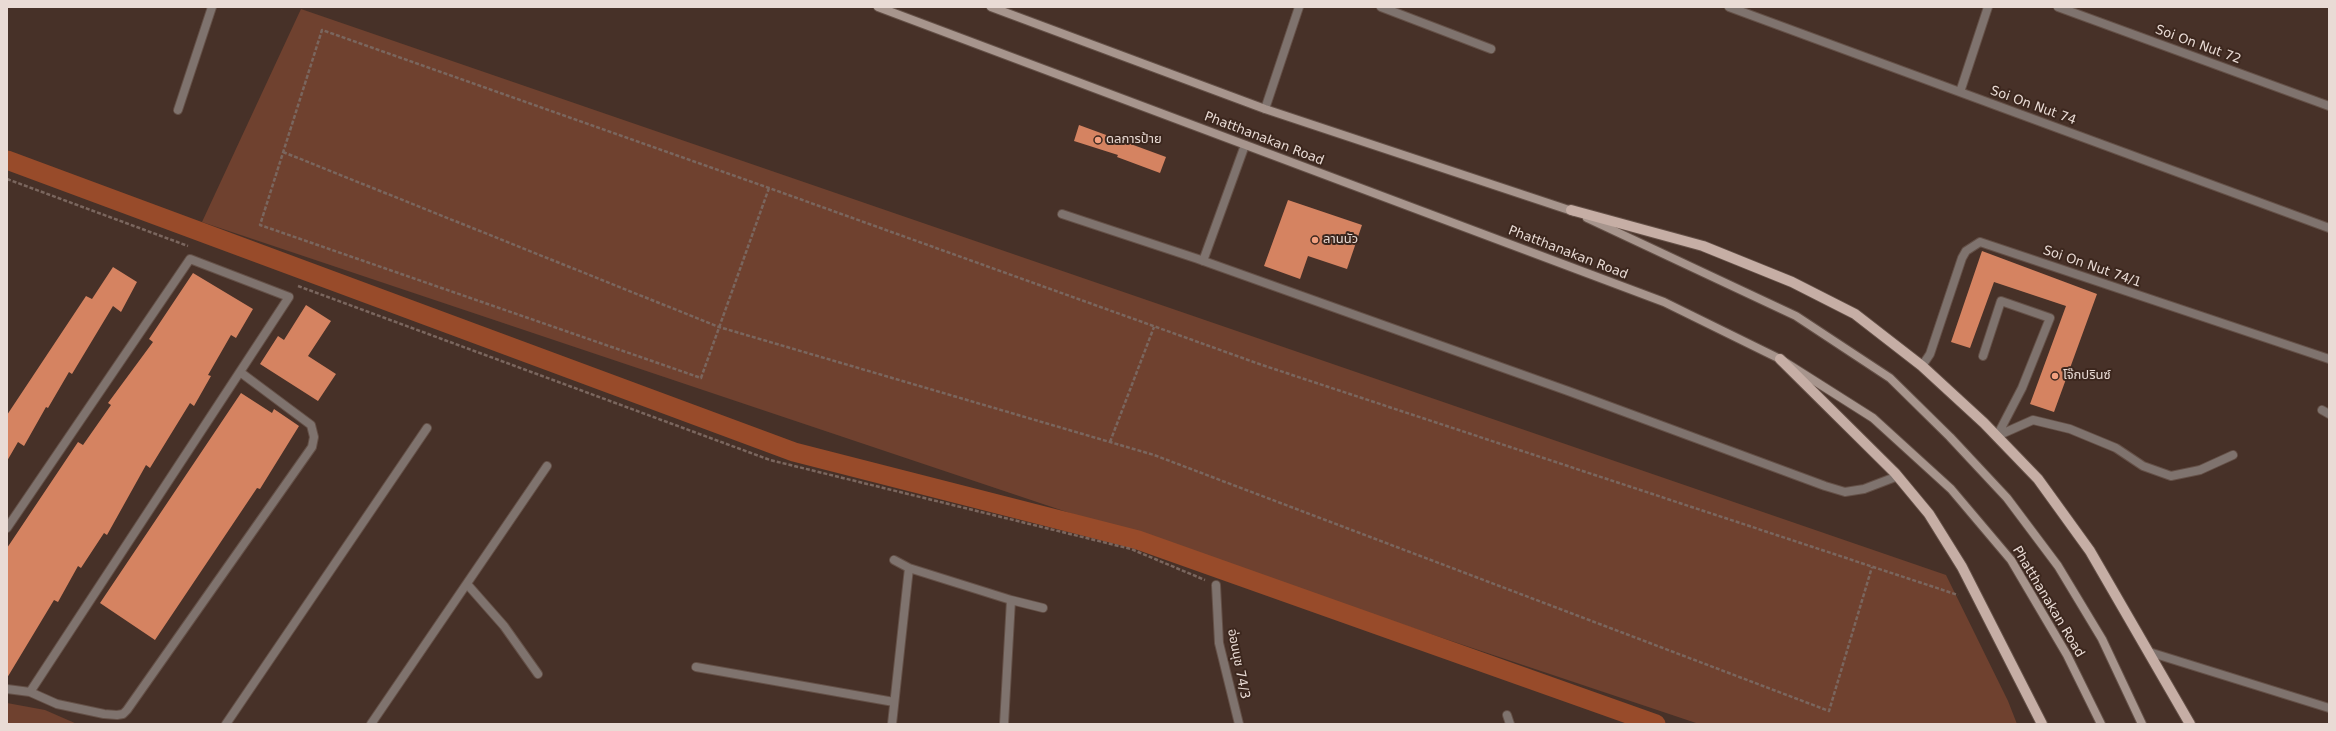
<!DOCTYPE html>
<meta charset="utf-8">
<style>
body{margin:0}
#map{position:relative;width:2336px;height:731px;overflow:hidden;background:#473128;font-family:"DejaVu Sans",sans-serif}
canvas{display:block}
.frame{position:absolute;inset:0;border:8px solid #e9dbd5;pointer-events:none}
</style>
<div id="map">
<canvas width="2336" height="731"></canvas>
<div class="frame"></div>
</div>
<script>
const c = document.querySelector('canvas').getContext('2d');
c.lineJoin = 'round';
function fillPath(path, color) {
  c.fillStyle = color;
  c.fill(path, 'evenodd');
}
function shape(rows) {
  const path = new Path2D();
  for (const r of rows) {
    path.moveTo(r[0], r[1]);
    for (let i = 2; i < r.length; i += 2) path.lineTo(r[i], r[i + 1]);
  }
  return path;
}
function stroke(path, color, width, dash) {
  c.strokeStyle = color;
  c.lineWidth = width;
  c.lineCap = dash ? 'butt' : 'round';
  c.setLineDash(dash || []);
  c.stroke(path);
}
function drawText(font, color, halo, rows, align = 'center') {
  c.font = font + ' "DejaVu Sans","Noto Sans Thai",sans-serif';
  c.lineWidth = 4;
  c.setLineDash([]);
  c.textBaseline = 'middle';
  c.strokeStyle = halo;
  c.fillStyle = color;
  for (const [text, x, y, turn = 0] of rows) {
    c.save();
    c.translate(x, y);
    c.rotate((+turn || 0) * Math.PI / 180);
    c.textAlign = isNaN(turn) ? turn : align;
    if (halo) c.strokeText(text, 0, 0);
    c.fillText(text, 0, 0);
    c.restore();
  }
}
fillPath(shape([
 [301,9,1946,575,2008,701,2017,724,1699,724,202,222],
 [7,703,45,710,77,724,7,724]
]), '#6f412f');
stroke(shape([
 [7,160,794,452,1138,540,1656,724]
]), '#984b2a', 19);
fillPath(shape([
 [1079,125,1166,157,1160,173,1117,157,1118,155,1074,141],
 [1288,200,1362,225,1347,269,1308,256,1300,279,1264,266],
 [1982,251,2097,294,2054,412,2030,404,2066,306,1994,282,1970,348,1951,342],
 [113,267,137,282,121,312,113,306,72,374,69,372,48,408,46,407,24,446,18,442,7,461,7,415,86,296,92,299],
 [193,273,253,309,236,338,231,335,208,375,211,376,194,406,190,403,150,468,146,465,107,535,104,533,81,568,78,566,58,602,54,600,7,678,7,548,78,442,83,445,111,405,108,403,153,342,149,339],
 [306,305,331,321,308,356,336,374,318,401,260,364,278,336,284,340],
 [241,393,272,413,274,409,299,426,260,489,257,488,155,640,100,603]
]), '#d58361');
const service = shape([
 [1381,7,1491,49],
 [1265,109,1299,7],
 [1062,214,1198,259,1568,391,1825,486,1845,492,1864,489,1898,476],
 [1203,261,1245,145],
 [1983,356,2001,301,2050,318,2022,388,1997,436],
 [2322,410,2329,414],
 [1997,436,2033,420,2070,429,2116,448,2143,466,2171,476,2200,470,2233,455],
 [2149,652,2329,708]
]);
const minor = shape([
 [1729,7,2329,228],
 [2058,7,2329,106],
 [1960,92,1988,7],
 [178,110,212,7],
 [1922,366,1930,354,1962,258,1966,251,1980,242,2329,359],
 [7,528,190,259,289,297,30,692],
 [894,560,909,568,1011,600,1043,608],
 [467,584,504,626,538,674],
 [1216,585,1219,643,1239,724],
 [696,667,894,702],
 [7,689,30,692,57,704,104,714,117,715,123,714,127,710,312,447,314,437,311,425,240,372],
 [1507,715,1510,724],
 [226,724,427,428],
 [371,724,547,466],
 [892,724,909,568],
 [1004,724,1011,600]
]);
const secondary = shape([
 [878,7,1664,302,1780,359,1873,418,1951,489,2011,560,2067,655,2101,724],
 [991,7,1265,109,1575,212],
 [1587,218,1796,316,1890,378,1950,437,2007,498,2058,566,2102,639,2142,724]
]);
const primary = shape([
 [1571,210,1703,246,1792,282,1855,314,1922,366,1984,423,2038,479,2090,551,2190,724],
 [1780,359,1895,473,1929,514,1962,567,2042,724]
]);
stroke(service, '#645047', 10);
stroke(minor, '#645047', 10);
stroke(secondary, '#645047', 10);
stroke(primary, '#645047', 12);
stroke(shape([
 [283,152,719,327,1154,455,1829,711,1872,567],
 [7,179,188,246],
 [769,188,701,378,260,225,322,30,769,188,1262,365,1958,595],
 [298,286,770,460,1131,549,1205,580],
 [1110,442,1154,327]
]), '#7a665e', 2.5, [4, 2]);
stroke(service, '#7f736e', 8);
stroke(minor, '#7f736e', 8);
stroke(secondary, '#a7958d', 8);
stroke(primary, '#c6aea5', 10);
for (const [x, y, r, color] of [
 [1098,140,4,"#f2a07f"],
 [1315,240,4,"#f2a07f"],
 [2055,376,4,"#f2a07f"]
]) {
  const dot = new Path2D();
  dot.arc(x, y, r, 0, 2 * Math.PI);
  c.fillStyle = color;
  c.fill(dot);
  stroke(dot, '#3c271e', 1.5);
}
drawText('13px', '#e9dbd5', '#3c271e', [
 ["Soi On Nut 72",2198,45,20],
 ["Soi On Nut 74",2033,106,20],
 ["Phatthanakan Road",1264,139,21],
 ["Phatthanakan Road",1568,253,21],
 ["Soi On Nut 74/1",2092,267,19],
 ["Phatthanakan Road",2048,602,59],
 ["อ่อนนุช 74/3",1238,664,79]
]);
drawText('13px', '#e9dbd5', '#3c271e', [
 ["ดลการป้าย",1106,140],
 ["ลานนัว",1323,240],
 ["โจ๊กปรินซ์",2063,376]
], 'left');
</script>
